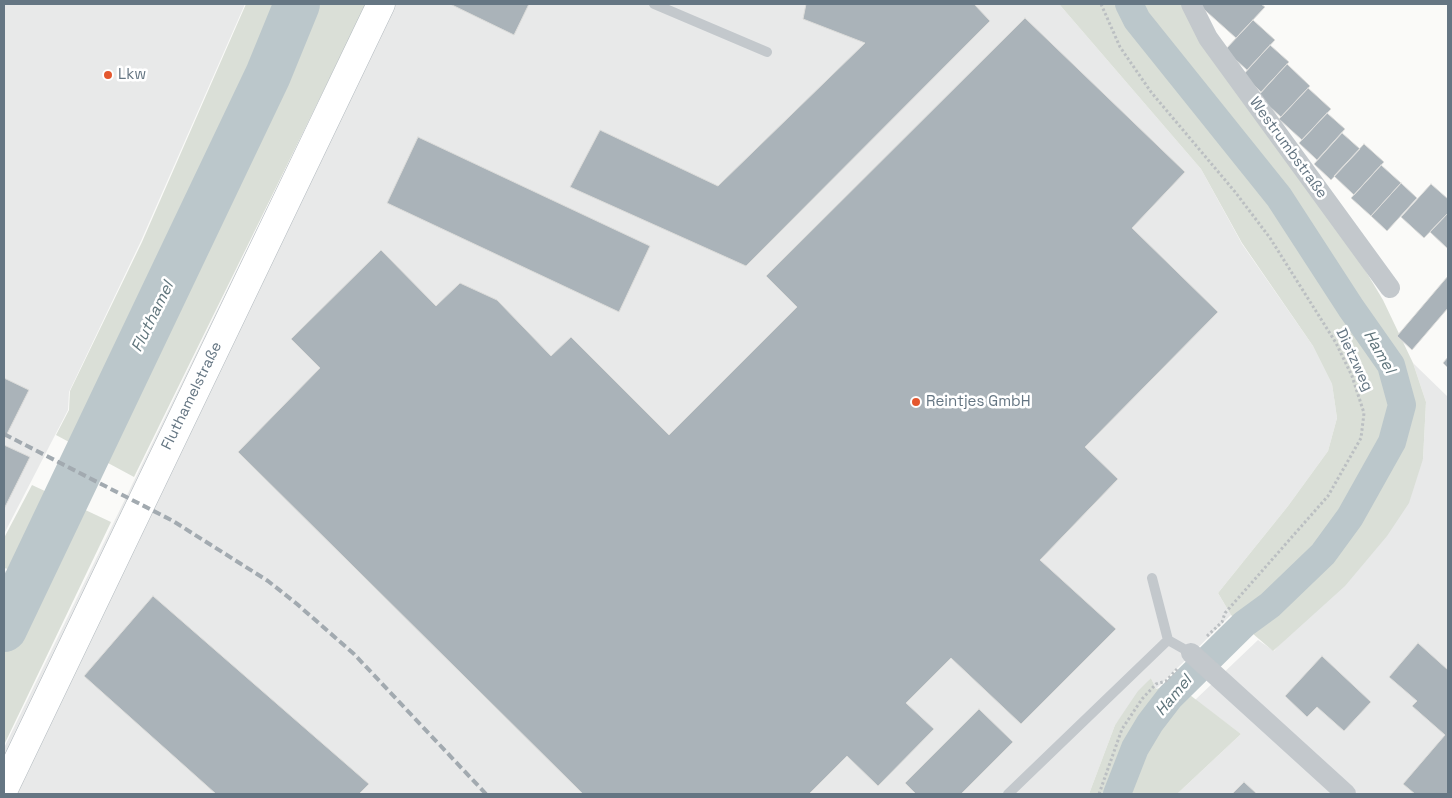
<!DOCTYPE html>
<meta charset="utf-8">
<style>
body{margin:0}
#map{position:relative;width:1452px;height:798px;overflow:hidden;background:#fafaf8;font-family:"Space Grotesk",sans-serif}
canvas{display:block}
.frame{position:absolute;inset:0;border:5px solid #657683;pointer-events:none}
</style>
<div id="map">
<canvas width="1452" height="798"></canvas>
<div class="frame"></div>
</div>
<script>
const c = document.querySelector('canvas').getContext('2d');
c.lineJoin = 'round';
function fillPath(path, color) {
  c.fillStyle = color;
  c.fill(path, 'evenodd');
}
function shape(rows) {
  const path = new Path2D();
  for (const r of rows) {
    path.moveTo(r[0], r[1]);
    for (let i = 2; i < r.length; i += 2) path.lineTo(r[i], r[i + 1]);
  }
  return path;
}
function stroke(path, color, width, dash) {
  c.strokeStyle = color;
  c.lineWidth = width;
  c.lineCap = dash ? 'butt' : 'round';
  c.setLineDash(dash || []);
  c.stroke(path);
}
function drawText(font, color, halo, rows, align = 'center') {
  c.font = font + ' "Space Grotesk",sans-serif';
  c.lineWidth = 5;
  c.setLineDash([]);
  c.textBaseline = 'middle';
  c.strokeStyle = halo;
  c.fillStyle = color;
  for (const [text, x, y, turn = 0] of rows) {
    c.save();
    c.translate(x, y);
    c.rotate((+turn || 0) * Math.PI / 180);
    c.textAlign = isNaN(turn) ? turn : align;
    if (halo) c.strokeText(text, 0, 0);
    c.fillText(text, 0, 0);
    c.restore();
  }
}
fillPath(shape([
 [4,4,245,4,141,241,69,392,68,410,4,534],
 [366,4,1059,4,1201,169,1242,244,1313,346,1332,384,1337,418,1328,451,1288,506,1218,593,1231,615,1156,689,1151,678,1115,725,1089,794,4,794,4,748],
 [1413,363,1448,397,1448,794,1177,794,1241,734,1195,700,1258,640,1274,651,1423,459,1426,402],
 [4,571,17,573,8,595,4,596]
]), '#e8e9e9');
fillPath(shape([
 [246,4,366,4,134,477,56,435,69,410,70,391,142,242],
 [1059,4,1182,4,1340,228,1383,300,1413,363,1426,402,1423,459,1409,503,1387,536,1345,586,1273,651,1231,615,1218,593,1288,506,1328,451,1337,418,1332,384,1313,346,1242,243,1201,169],
 [32,485,111,522,4,745,4,600,9,598,21,572,4,568,4,538],
 [1151,678,1156,689,1167,686,1186,692,1241,734,1177,794,1089,794,1115,725,1138,691]
]), '#dadfd7');
stroke(shape([
 [1117,794,1135,748,1150,723,1170,697,1244,624,1270,605,1323,554,1350,517,1392,442,1402,405,1391,365,1351,308,1279,197,1137,20,1129,4]
]), '#bbc7cb', 28);
stroke(shape([
 [4,629,268,75,297,4]
]), '#bbc7cb', 46);
const building = shape([
 [450,4,529,4,514,35,450,4],
 [806,4,974,4,990,21,746,266,570,187,600,130,718,186,865,43,803,19,806,4],
 [1198,4,1261,4,1265,7,1236,38,1198,4],
 [1025,18,1185,172,1132,228,1218,312,1085,447,1118,479,1040,560,1116,629,1021,724,951,658,906,703,934,729,878,786,847,756,809,794,583,794,238,452,320,368,291,339,381,250,436,306,460,283,497,300,551,356,571,337,669,435,797,307,766,276,1025,18],
 [1253,20,1275,40,1247,70,1225,50,1253,20],
 [1270,45,1289,62,1261,92,1243,75,1270,45],
 [1287,64,1310,86,1281,117,1258,96,1287,64],
 [1308,88,1331,109,1302,140,1279,119,1308,88],
 [1327,113,1345,129,1317,160,1299,143,1327,113],
 [1342,133,1360,149,1331,180,1314,164,1342,133],
 [418,137,650,246,619,312,387,203,418,137],
 [1364,144,1384,162,1354,195,1334,176,1364,144],
 [1381,165,1401,183,1371,216,1351,198,1381,165],
 [1401,183,1417,198,1387,231,1371,216,1401,183],
 [1431,184,1448,199,1448,213,1424,238,1401,217,1431,184],
 [1448,213,1448,249,1430,232,1448,213],
 [1448,276,1448,308,1412,350,1397,336,1448,276],
 [1448,357,1448,368,1443,363,1448,357],
 [4,378,29,390,4,440,4,378],
 [4,445,30,457,4,509,4,445],
 [153,596,369,784,359,794,216,794,84,676,153,596],
 [1418,643,1448,670,1448,794,1415,794,1403,784,1445,735,1412,706,1417,701,1389,677,1418,643],
 [1322,656,1371,702,1344,731,1317,707,1307,717,1285,696,1322,656],
 [979,709,1013,742,961,794,916,794,905,783,979,709],
 [1244,782,1257,794,1232,794,1244,782]
]);
fillPath(building, '#aab3b9');
stroke(building, '#dcdcda', 1);
const secondary = shape([
 [4,789,381,4]
]);
stroke(secondary, '#b3babf', 29);
stroke(shape([
 [1101,4,1120,47,1151,92,1236,193,1270,238,1336,343,1352,376,1364,413,1361,438,1328,496,1225,613,1222,622,1206,637],
 [1099,794,1122,729,1142,699,1156,684,1166,681,1177,669]
]), '#bbbfc2', 3, [2.5, 2.5]);
stroke(shape([
 [654,4,767,52],
 [1152,578,1168,640,1191,653],
 [1008,794,1168,640]
]), '#c3c8cc', 10);
stroke(shape([
 [1191,4,1208,38,1390,288],
 [1191,653,1346,794]
]), '#c3c8cc', 20);
stroke(secondary, '#fff', 28);
stroke(shape([
 [4,434,173,521,268,581,297,604,354,654,486,794]
]), '#a2aab0', 4, [8, 4]);
for (const [x, y, r, color] of [
 [108,75,5,"#e4572e"],
 [916,402,5,"#e4572e"]
]) {
  const dot = new Path2D();
  dot.arc(x, y, r, 0, 2 * Math.PI);
  c.fillStyle = color;
  c.fill(dot);
  stroke(dot, '#fff', 2);
}
drawText('15px', '#657683', '#fff', [
 ["Lkw",118,75],
 ["Reintjes GmbH",926,402]
], 'left');
drawText('15px', '#657683', '#fff', [
 ["Westrumbstraße",1288,148,54],
 ["Dietzweg",1354,360,65],
 ["Fluthamelstraße",192,396,-64]
]);
drawText('italic 16px', '#60757c', '#fff', [
 ["Fluthamel",153,317,-64],
 ["Hamel",1379,352,60],
 ["Hamel",1174,696,-50]
]);
</script>
